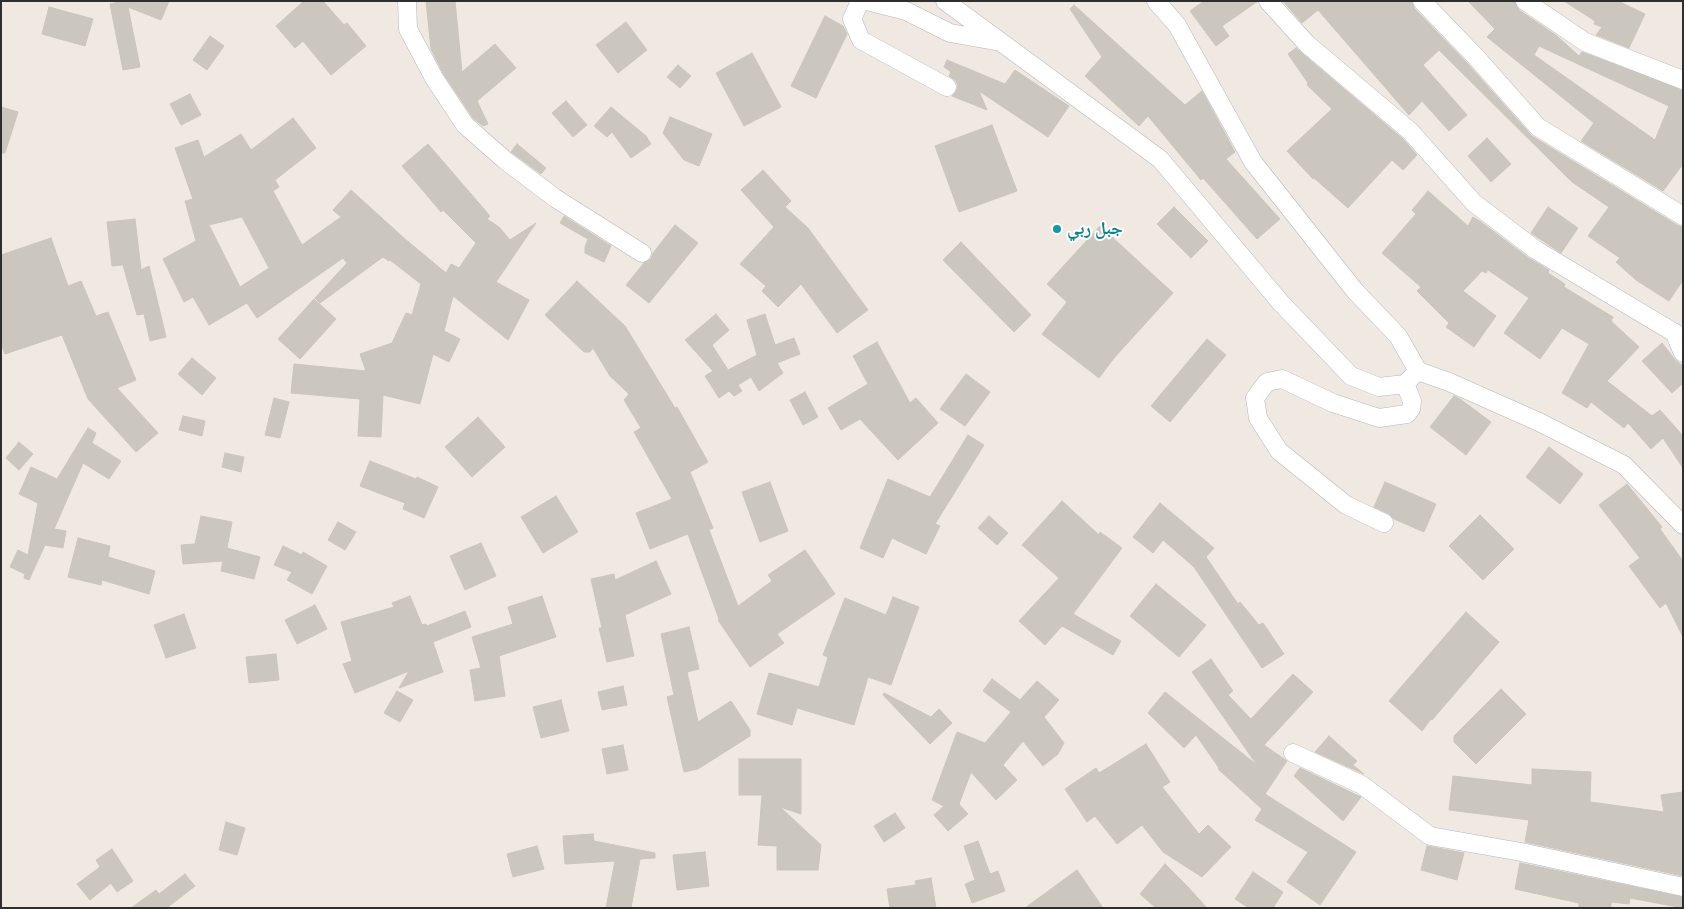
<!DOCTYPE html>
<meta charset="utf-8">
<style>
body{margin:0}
#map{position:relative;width:1684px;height:909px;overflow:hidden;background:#efe9e1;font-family:Poppins,sans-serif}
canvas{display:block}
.frame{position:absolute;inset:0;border:2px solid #2e2e2e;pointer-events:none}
</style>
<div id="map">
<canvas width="1684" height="909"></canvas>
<div class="frame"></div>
</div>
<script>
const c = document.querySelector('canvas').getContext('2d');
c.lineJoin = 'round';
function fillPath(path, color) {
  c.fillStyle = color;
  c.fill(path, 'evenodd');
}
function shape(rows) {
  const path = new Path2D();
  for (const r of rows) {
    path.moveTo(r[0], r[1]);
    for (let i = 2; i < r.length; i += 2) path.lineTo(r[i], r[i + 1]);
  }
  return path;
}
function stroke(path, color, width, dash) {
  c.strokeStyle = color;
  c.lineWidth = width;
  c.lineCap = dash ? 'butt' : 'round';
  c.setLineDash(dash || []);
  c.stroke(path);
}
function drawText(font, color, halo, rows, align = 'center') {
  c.font = font + ' Poppins,"Noto Naskh Arabic",sans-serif';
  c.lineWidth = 4;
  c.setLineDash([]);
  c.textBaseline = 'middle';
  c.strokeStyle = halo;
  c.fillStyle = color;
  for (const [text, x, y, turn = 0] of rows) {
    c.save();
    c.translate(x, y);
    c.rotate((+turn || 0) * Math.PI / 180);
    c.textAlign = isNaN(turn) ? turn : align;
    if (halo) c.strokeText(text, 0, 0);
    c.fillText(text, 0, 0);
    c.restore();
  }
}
const building = shape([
 [117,1,169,1,161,20,128,7,140,67,123,70,110,4,118,2,117,1],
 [304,1,323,1,344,25,347,23,366,46,331,75,303,41,295,48,276,26,304,1],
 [426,1,455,1,462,72,495,44,516,68,477,101,488,124,483,126,473,118,443,73,431,49,426,1],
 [1204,1,1258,1,1222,26,1229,36,1216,46,1190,11,1204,1],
 [1283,1,1412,1,1414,8,1467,63,1532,136,1677,225,1683,227,1683,280,1669,301,1636,280,1616,262,1620,258,1588,236,1609,207,1572,182,1439,50,1423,65,1467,115,1449,131,1422,101,1409,115,1318,10,1302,23,1283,1],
 [1468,1,1515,1,1519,10,1557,36,1579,56,1582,52,1683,90,1683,164,1663,191,1581,141,1594,123,1487,37,1495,29,1468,1],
 [1539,46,1669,106,1655,140,1534,55,1539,46],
 [1564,1,1618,1,1645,14,1629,48,1596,35,1602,27,1594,24,1595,21,1564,1],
 [1074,5,1185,105,1202,91,1235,152,1226,159,1280,219,1257,239,1203,178,1201,180,1148,116,1139,126,1085,76,1102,57,1070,9,1074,5],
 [49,7,93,19,85,46,42,34,49,7],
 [825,16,843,26,847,34,816,98,791,86,825,16],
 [626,22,647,50,618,73,596,45,626,22],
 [210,36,224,46,207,70,193,60,210,36],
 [1296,48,1403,139,1417,155,1403,170,1392,160,1348,208,1314,178,1313,179,1287,151,1332,109,1307,85,1308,83,1288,54,1296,48],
 [752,53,781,107,744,126,716,73,752,53],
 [947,60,1005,84,1015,70,1069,106,1048,137,979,91,987,110,952,96,956,92,958,86,956,81,949,76,951,72,944,67,947,60],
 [678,65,691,76,680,88,667,77,678,65],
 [190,94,201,115,181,125,170,104,190,94],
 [566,101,587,125,573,137,552,113,566,101],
 [1,107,18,112,5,153,1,153,1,107],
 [611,107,646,136,651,144,631,158,612,132,607,137,594,126,611,107],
 [670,117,712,134,699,166,684,160,663,133,670,117],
 [293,118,316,148,275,180,279,187,273,191,302,245,341,217,333,210,351,190,405,239,446,273,451,264,459,268,476,243,443,210,441,212,402,166,428,144,490,216,487,219,499,227,510,240,536,223,496,282,529,300,508,340,453,296,444,331,460,339,449,362,433,354,420,404,383,395,381,437,358,436,360,399,291,393,294,364,366,371,360,354,392,343,406,313,412,315,421,284,390,260,389,261,383,257,320,303,315,298,347,263,343,258,257,318,247,303,209,325,193,297,184,302,163,259,196,241,185,201,193,199,175,148,198,140,204,157,241,134,251,150,293,118],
 [242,217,269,268,240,287,209,225,242,217],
 [992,125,1017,191,959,212,935,146,992,125],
 [1487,138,1511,164,1491,182,1468,156,1487,138],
 [517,144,546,168,541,174,511,152,517,144],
 [763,170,791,201,785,207,808,228,868,310,837,333,801,284,778,307,762,291,766,286,740,264,774,227,741,190,763,170],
 [1428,191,1468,226,1473,217,1481,222,1530,259,1549,270,1548,273,1565,284,1564,287,1613,317,1611,321,1639,347,1607,381,1652,416,1660,410,1683,436,1683,468,1663,438,1651,449,1628,423,1624,428,1591,402,1587,408,1562,393,1589,344,1562,328,1540,359,1504,333,1529,298,1488,270,1486,273,1482,271,1463,291,1496,316,1474,347,1446,327,1449,323,1417,291,1421,287,1382,253,1416,214,1412,210,1428,191],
 [1174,207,1208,241,1191,258,1157,224,1174,207],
 [1548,207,1578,228,1561,253,1531,233,1548,207],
 [564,216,611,246,604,262,585,253,585,247,588,239,560,223,564,216],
 [135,219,141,270,149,266,166,337,150,341,144,314,137,315,123,265,112,266,107,222,135,219],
 [675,225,698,243,649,303,626,285,644,263,651,259,653,253,675,225],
 [1100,226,1173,293,1114,358,1099,378,1042,334,1067,302,1047,284,1100,226],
 [51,238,68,286,81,281,96,316,108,312,136,380,117,388,158,433,136,452,88,399,62,335,5,354,1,343,1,255,51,238],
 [961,242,1031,315,1014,332,943,260,961,242],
 [577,281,625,326,675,408,677,407,708,462,690,472,713,528,709,530,738,606,772,581,768,575,805,550,835,594,777,634,784,643,750,667,718,620,719,619,688,534,650,549,636,513,672,499,634,432,641,428,624,400,629,394,610,376,593,348,590,352,584,352,545,315,577,281],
 [314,299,336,319,300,359,278,339,314,299],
 [716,314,729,330,712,345,728,370,757,355,747,320,765,314,775,345,794,338,800,354,777,363,783,373,759,391,751,377,738,385,742,391,734,396,729,391,719,398,705,376,713,371,685,340,716,314],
 [1207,339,1226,355,1170,422,1151,406,1207,339],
 [877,342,910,403,916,398,938,423,898,460,860,419,841,430,828,408,868,384,853,356,877,342],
 [1662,343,1676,361,1683,366,1683,383,1672,393,1642,361,1662,343],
 [192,358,216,378,202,395,178,374,192,358],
 [966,374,990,392,965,426,940,409,966,374],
 [805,392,818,417,803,425,790,400,805,392],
 [1454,396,1460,399,1491,422,1466,455,1430,427,1454,396],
 [274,398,289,402,280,438,265,435,274,398],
 [183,416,205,421,202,436,179,430,183,416],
 [478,417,505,447,472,477,445,447,478,417],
 [88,428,96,433,92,443,121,461,109,479,83,463,54,529,66,531,63,548,45,545,29,580,24,578,25,574,10,567,18,550,28,555,38,503,19,494,31,467,57,479,88,428],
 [968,435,984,445,935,524,940,526,926,554,892,538,883,558,860,548,888,479,930,497,968,435],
 [19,442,33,454,19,470,6,458,19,442],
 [1549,447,1583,474,1560,504,1526,477,1549,447],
 [225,453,244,457,241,472,222,467,225,453],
 [370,461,416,479,417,477,438,487,424,518,403,509,405,503,360,486,370,461],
 [770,482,788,531,760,542,742,492,770,482],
 [1385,482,1436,504,1424,532,1394,519,1389,514,1374,507,1385,482],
 [1627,484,1662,527,1660,529,1683,561,1683,637,1666,603,1660,608,1629,566,1640,558,1599,505,1627,484],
 [556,496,578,532,543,553,521,517,556,496],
 [1062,501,1099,535,1100,532,1122,548,1073,614,1121,641,1113,655,1062,626,1045,645,1019,621,1059,578,1022,545,1062,501],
 [1160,503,1214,548,1206,557,1238,604,1240,602,1259,625,1263,623,1284,654,1262,668,1194,567,1163,540,1153,553,1133,537,1160,503],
 [1480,515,1514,549,1483,580,1449,546,1480,515],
 [201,516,232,522,227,548,260,557,254,579,221,571,223,561,183,564,181,545,195,544,201,516],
 [989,516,1008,533,997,545,978,528,989,516],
 [338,522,356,532,345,550,328,540,338,522],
 [78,538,110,546,108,557,155,571,149,594,102,580,101,585,68,577,78,538],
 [481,543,496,576,465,590,450,556,481,543],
 [283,546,302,555,303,552,327,566,312,594,287,580,292,572,274,565,283,546],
 [656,561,671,594,625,615,634,656,607,662,599,628,602,628,591,579,614,574,615,580,656,561],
 [1156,584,1206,625,1179,657,1130,616,1156,584],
 [410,596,422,625,426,624,427,626,465,611,471,627,433,642,443,672,399,688,409,671,355,693,343,664,352,661,341,622,394,607,392,603,410,596],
 [542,596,556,637,499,656,505,696,475,701,470,670,481,668,472,637,513,624,508,607,542,596],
 [893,597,919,607,891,685,868,677,854,725,797,708,792,725,757,714,769,673,819,687,828,657,823,655,845,598,886,615,893,597],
 [315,605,327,629,297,644,285,620,315,605],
 [1466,612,1499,642,1432,720,1431,719,1422,731,1389,701,1466,612],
 [184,614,196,648,166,658,154,625,184,614],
 [689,627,699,669,687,672,698,722,731,701,750,730,750,736,698,769,684,772,667,697,674,695,661,634,689,627],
 [276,654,279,680,249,683,246,657,276,654],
 [1211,659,1233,691,1228,695,1251,719,1293,674,1313,692,1264,745,1287,761,1265,794,1356,852,1320,905,1287,882,1308,852,1255,820,1262,809,1218,769,1219,768,1196,735,1184,748,1148,713,1165,692,1257,765,1192,672,1211,659],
 [992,679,1020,700,1037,681,1059,700,1044,717,1064,743,1058,754,1043,766,1023,741,1003,765,1017,780,996,800,971,772,959,804,968,814,948,831,934,815,944,806,932,800,957,732,985,743,1011,712,983,691,992,679],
 [623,686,627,705,602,710,598,692,623,686],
 [1501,689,1526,714,1476,764,1454,742,1454,736,1501,689],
 [397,691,413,700,400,722,384,713,397,691],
 [884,693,931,717,939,709,952,723,930,744,883,695,884,693],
 [561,700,569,731,541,738,533,707,561,700],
 [1329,736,1357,761,1353,765,1364,774,1315,752,1329,736],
 [1146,744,1170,782,1162,787,1199,834,1208,825,1231,847,1202,877,1163,852,1142,825,1117,844,1095,816,1087,822,1065,789,1096,768,1099,773,1146,744],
 [623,745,628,770,607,774,602,749,623,745],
 [739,759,801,759,801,814,780,807,821,845,818,870,777,870,777,846,758,845,762,795,739,795,739,759],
 [1300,768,1361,797,1343,821,1294,776,1300,768],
 [1532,769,1591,772,1590,802,1664,812,1661,795,1683,792,1683,876,1525,842,1529,820,1449,810,1453,776,1532,785,1532,769],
 [895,813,905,828,884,842,874,826,895,813],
 [226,822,245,828,237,855,219,850,226,822],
 [593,834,594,841,655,853,655,858,640,859,631,908,606,908,615,861,565,864,563,836,593,834],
 [978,841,990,874,998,871,1005,891,972,903,965,884,975,880,964,846,978,841],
 [537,846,544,869,513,877,507,854,537,846],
 [1427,846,1464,853,1457,880,1421,870,1427,846],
 [112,849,133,881,117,892,111,883,90,900,77,884,100,867,96,860,112,849],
 [705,852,709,886,677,890,673,855,705,852],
 [1520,863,1683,897,1683,908,1630,898,1629,904,1611,902,1611,908,1579,908,1579,903,1515,889,1520,863],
 [1165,864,1187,886,1207,908,1156,908,1140,894,1165,864],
 [1077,870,1103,908,1025,908,1077,870],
 [1253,872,1283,892,1273,908,1249,908,1235,899,1253,872],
 [185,874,195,886,168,907,168,908,131,908,156,890,159,894,185,874],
 [931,878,936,908,890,908,887,889,916,885,915,881,931,878]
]);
fillPath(building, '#cbc7bf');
stroke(building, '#cbc5ba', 1);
const street = shape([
 [407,1,408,29,434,78,465,125,506,161,555,198,642,253],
 [860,1,852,19,861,40,947,87],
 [867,1,906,11,950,33,995,41],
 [945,1,1160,159,1281,303,1351,376,1379,387,1405,384,1418,371,1398,336,1355,291,1253,162,1177,25,1156,1],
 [1268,1,1307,44,1410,131,1474,203,1536,250,1683,338],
 [1422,1,1475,56,1538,127,1683,216],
 [1525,1,1585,42,1683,80],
 [1674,332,1683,353],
 [1418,371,1449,382,1539,422,1624,465,1683,525],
 [1384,523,1346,505,1279,451,1258,418,1255,398,1267,382,1282,379,1333,403,1379,418,1407,414,1411,409,1412,401,1405,384],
 [1293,753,1362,785,1430,836,1521,852,1683,887]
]);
stroke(street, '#b4b7c1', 19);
stroke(street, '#fff', 18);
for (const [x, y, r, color] of [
 [1057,229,5,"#0f9aa8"]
]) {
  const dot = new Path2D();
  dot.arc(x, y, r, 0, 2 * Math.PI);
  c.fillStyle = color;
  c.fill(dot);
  stroke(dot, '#fff', 2);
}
drawText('bold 18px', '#0d838f', '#fff', [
 ["جبل ربي",1067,229]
], 'left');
</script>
